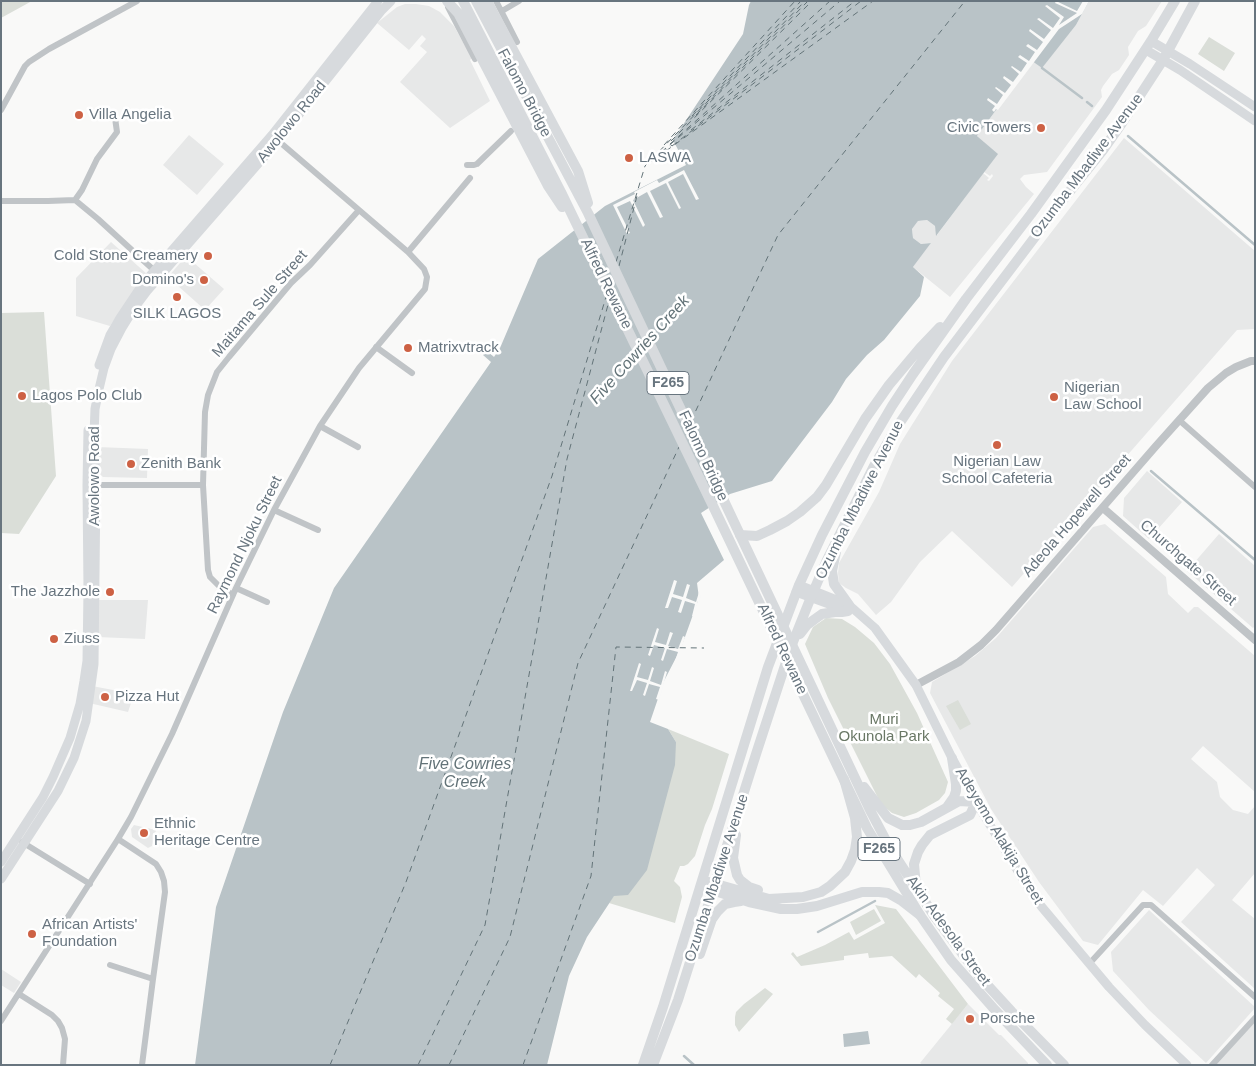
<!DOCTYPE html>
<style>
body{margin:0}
#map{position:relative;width:1256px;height:1066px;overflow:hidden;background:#f9f9f8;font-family:Helvetica,sans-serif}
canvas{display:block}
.frame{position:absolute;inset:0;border:2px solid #68757f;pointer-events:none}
</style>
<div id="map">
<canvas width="1256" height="1066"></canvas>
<div class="frame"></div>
</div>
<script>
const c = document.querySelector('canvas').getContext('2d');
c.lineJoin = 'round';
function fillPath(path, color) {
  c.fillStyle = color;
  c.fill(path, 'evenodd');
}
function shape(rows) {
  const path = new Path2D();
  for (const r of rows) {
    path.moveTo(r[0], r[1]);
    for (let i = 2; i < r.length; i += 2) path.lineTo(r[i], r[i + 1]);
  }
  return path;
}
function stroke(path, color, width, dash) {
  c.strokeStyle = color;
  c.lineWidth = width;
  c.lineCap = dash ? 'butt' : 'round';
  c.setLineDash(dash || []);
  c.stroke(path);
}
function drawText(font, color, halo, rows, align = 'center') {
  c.font = font + ' Helvetica,sans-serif';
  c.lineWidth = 5;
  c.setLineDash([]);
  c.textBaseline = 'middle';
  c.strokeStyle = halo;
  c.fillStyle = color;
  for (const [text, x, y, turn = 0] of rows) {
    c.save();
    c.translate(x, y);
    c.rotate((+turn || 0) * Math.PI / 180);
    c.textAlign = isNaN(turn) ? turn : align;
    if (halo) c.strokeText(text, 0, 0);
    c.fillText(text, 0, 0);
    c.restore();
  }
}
fillPath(shape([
 [1089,1,1162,1,1146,26,1138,31,1128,47,1129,55,1119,70,1112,74,1103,86,1101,90,1102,97,1047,172,1024,175,1020,179,1026,187,1034,194,950,297,913,267,931,243,921,244,913,238,912,229,918,221,927,220,935,226,937,235,983,173,989,178,987,180,989,181,993,176,992,174,990,176,984,172,997,154,977,136,1032,61,1042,67,1076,25],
 [405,4,416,4,429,6,440,12,454,26,472,58,470,60,490,101,450,128,400,82,427,52,420,46,426,39,422,35,409,50,377,23,397,7],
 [189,135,224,164,197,195,163,165],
 [1124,138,1255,251,1255,329,1237,330,1012,587,952,531,920,562,891,602,876,615,858,594,846,588,839,583,838,573,839,563,879,492,900,444,952,361],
 [111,242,147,274,110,326,76,316,76,278],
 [186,256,224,289,205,310,168,277],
 [97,447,148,449,147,478,103,477,97,472],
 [1147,471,1182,502,1149,539,1123,516,1124,498],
 [1105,524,1166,577,1168,594,1188,613,1194,607,1198,607,1255,656,1255,792,1203,746,1191,759,1217,782,1220,797,1233,810,1248,814,1255,806,1255,873,1232,900,1255,919,1255,989,1181,922,1215,885,1197,868,1163,906,1143,890,1098,945,1083,941,1039,882,991,809,930,693,932,682,975,656,996,638,1093,527],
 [1219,534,1255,566,1255,626,1253,628,1187,571],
 [96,600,148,600,145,639,97,637],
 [92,686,134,694,128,712,89,703],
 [134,825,156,830,152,846,148,848,132,837,131,829],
 [1149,910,1255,1007,1255,1008,1206,1063,1149,1010,1113,971,1111,952],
 [1,969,21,982,14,993,1,985],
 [968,1004,999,1035,1001,1035,1028,1063,1028,1065,923,1065,920,1063],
 [1253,1022,1255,1023,1255,1065,1215,1065]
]), '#e7e8e8');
fillPath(shape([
 [1,1,32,1,1,18],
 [1209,37,1235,53,1224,71,1198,54],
 [44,312,56,476,19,534,1,533,1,313],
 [826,618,842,619,855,627,874,643,890,664,917,713,948,782,945,793,939,800,916,813,904,817,892,813,881,804,828,698,805,644,813,627],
 [958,700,971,724,960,730,946,706],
 [668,729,729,754,712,809,705,825,695,856,688,864,684,866,680,866,674,881,680,887,682,897,675,923,609,903,614,895,676,742],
 [875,905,896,909,968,1004,952,1024,946,1019,954,1009,938,996,940,993,919,974,916,978,892,956,869,958,868,953,844,956,844,960,801,966,791,954,793,952,797,957,825,945,849,932,854,940,885,923],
 [874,909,881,921,856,935,850,922],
 [765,988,773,994,739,1032,735,1025,735,1017,736,1012,744,1004]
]), '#daded8');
fillPath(shape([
 [751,1,1089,1,1076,25,1042,68,1032,61,977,136,998,154,936,236,935,226,927,220,918,221,912,229,913,238,921,244,931,243,913,267,924,277,920,296,884,340,867,355,846,379,832,402,772,481,730,494,701,513,724,560,697,583,699,598,681,648,664,681,650,722,668,729,676,742,675,765,647,870,628,895,614,896,587,937,569,976,547,1065,195,1065,216,907,283,712,334,588,491,362,483,355,486,350,494,357,500,348,538,259,605,206,686,165,673,140,743,34,749,5],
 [868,1031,870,1044,844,1047,843,1034]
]), '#b9c3c7');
fillPath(shape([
 [1056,1,1077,11,1083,1,1089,1,1082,14,1059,29,998,110,996,109,994,112,992,110,995,106,987,100,988,98,997,104,1003,95,995,88,996,87,1005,93,1011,85,1003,78,1004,76,1013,82,1019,74,1011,67,1012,66,1021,72,1027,63,1018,57,1020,55,1029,61,1035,52,1026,46,1028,44,1037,50,1043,42,1029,31,1030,29,1044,39,1051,30,1037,19,1039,18,1053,28,1060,18,1045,6,1047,5,1064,17,1059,25,1077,13,1055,3],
 [684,170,699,199,696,200,683,174,668,182,681,208,679,209,666,183,650,191,663,217,660,218,647,192,633,200,645,225,643,227,630,201,617,207,630,233,627,234,613,205,635,194,634,192,657,180,659,183],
 [674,580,677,581,673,594,683,597,687,584,690,585,686,598,696,602,700,589,701,595,699,602,698,601,694,617,692,616,695,604,685,601,681,613,678,612,682,600,672,597,668,608,665,608],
 [657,628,659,629,655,642,666,645,670,632,673,633,668,646,678,649,683,636,685,637,679,657,675,665,674,664,678,652,667,649,663,661,661,660,665,648,654,645,650,656,648,655],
 [639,663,641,664,637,677,648,680,652,667,654,668,650,681,661,685,665,671,667,672,659,700,656,699,660,687,649,684,645,696,643,695,647,683,637,680,632,691,630,691]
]), '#f9f9f8');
stroke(shape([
 [1042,68,1082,98],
 [1087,102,1092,106],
 [1128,136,1255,245],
 [1151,471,1255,560],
 [818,932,875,901],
 [684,1056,694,1065]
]), '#b9c3c7', 2.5);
stroke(shape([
 [696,115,808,1],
 [692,116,801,1],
 [691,130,855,1],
 [671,141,812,1],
 [670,144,830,1],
 [664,145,795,1],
 [672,146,861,1],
 [662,153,672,145],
 [653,159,840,1],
 [648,164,873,1],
 [616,262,645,166,805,1],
 [619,266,638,192],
 [610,283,612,275],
 [691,421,778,235,965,1],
 [330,1065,406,882,552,476,606,297],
 [418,1065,485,925,567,459,609,301],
 [449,1065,510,937,578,663,679,447],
 [523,1065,591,876,616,647,704,648]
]), '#637378', 1, [6, 5]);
stroke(shape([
 [496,1,517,42],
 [448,7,475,59],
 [502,11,519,1],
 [1,110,25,66,29,62,49,49,137,1],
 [467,165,474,165,477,164,511,131],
 [75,200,82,190,97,159,117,132,115,118],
 [1,201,48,201,75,200,98,219,157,273],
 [408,252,470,178],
 [376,347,412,373],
 [1179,420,1255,487],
 [320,426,358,447],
 [93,485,203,485],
 [274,510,318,530],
 [236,588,267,602],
 [233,595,218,585,210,577,208,570,203,485,205,412,208,395,217,372,229,357,291,283,310,265,359,210],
 [118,839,156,864,161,872,164,881,165,892,153,979,142,1065],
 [22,842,90,884],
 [1089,964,1143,905,1151,905,1255,997],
 [110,965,153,979],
 [19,994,52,1015,58,1021,62,1028,65,1039,63,1065],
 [1,1021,118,839,131,817,172,734,236,588,274,510,320,426,359,368,425,289,427,277,424,269,408,252,275,138],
 [1212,1065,1255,1018]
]), '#c0c4c7', 6);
stroke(shape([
 [1103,508,1255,640],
 [916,685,959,662,981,645,996,630,1156,446,1208,388,1226,373,1236,367,1251,361,1255,361]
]), '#c0c4c7', 8);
stroke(shape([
 [1151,41,1190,64,1255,107],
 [1146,50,1180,70,1255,121],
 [99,365,110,335,120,318,142,285,272,135,378,1],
 [799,585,849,605,875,628,916,685,952,758,976,802,1019,873,1041,906,1109,987,1145,1025,1187,1065],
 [796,592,837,607],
 [1,862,43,797,53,777,70,738,80,704,84,681,87,661,88,590,87,485,88,430],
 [1,879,58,791,74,758,86,721,94,664,96,484,94,435,95,409,99,389,104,368,111,349,122,328,135,307,147,291,278,141,382,10,391,1]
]), '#d7dadd', 9);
stroke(shape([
 [447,1,458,13,548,186,562,207],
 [463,1,561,192,713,506,867,828,920,915,951,960,995,1010,1047,1065],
 [476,1,588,213,871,812,890,848,935,917,979,976,1012,1012,1064,1065],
 [487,1,578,171,588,203],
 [864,787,888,818,902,825,910,825,921,822,959,801,976,802,970,815,930,835,922,845,918,852,914,864,916,887],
 [947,807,954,797,956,791,956,784,952,758]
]), '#d7dadd', 10);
stroke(shape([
 [740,535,757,536,770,530,787,521,800,512,817,497,826,485,865,419,889,385,920,348,940,327],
 [836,552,832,571,834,584,849,605],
 [800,634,807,625,815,619,822,614,835,612,842,612,848,611],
 [736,835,733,858,737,875,740,880,749,887,758,890],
 [709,882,769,899,803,897,821,892,830,886,845,872,851,861,855,850,857,837,855,818,844,779],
 [709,889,749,902,781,909,797,909,817,906,862,892,879,892,888,893,902,901,920,915],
 [700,954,712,919,717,912,725,904,734,902,741,901],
 [643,1065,663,1007,768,667,799,585,822,535,865,452,892,406,913,374,966,299,1031,214,1106,110,1151,41,1175,1],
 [653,1065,678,1000,757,751,791,647,811,597,827,560,874,466,895,430,944,357,1066,196,1103,150,1122,123,1163,60,1195,1]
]), '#d7dadd', 10);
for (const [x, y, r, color] of [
 [79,115,5,"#cd6144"],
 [1041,128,5,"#cd6144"],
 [629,158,5,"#cd6144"],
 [208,256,5,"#cd6144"],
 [204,280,5,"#cd6144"],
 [177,297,5,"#cd6144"],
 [408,348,5,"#cd6144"],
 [22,396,5,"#cd6144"],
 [1054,397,5,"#cd6144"],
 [997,445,5,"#cd6144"],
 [131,464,5,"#cd6144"],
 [110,592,5,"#cd6144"],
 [54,639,5,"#cd6144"],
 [105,697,5,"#cd6144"],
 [144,833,5,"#cd6144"],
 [32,934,5,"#cd6144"],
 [970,1019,5,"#cd6144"]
]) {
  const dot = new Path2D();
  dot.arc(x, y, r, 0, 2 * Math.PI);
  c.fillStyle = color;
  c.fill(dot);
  stroke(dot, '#fff', 2);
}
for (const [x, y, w] of [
 [668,383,42],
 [879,849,42]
]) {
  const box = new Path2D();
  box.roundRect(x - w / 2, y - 11.5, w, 23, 4);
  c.fillStyle = '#fff';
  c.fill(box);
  stroke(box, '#68757f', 1);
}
drawText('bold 14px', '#68757f', null, [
 ["F265",668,383],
 ["F265",879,849]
]);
drawText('15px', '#68757f', '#fff', [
 ["Falomo Bridge",524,93,62],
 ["Awolowo Road",292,122,-51],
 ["Ozumba Mbadiwe Avenue",1087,166,-53],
 ["Alfred Rewane",606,284,64],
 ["Maitama Sule Street",260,304,-49],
 ["Falomo Bridge",703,456,65],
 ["Awolowo Road",95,476,-90],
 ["Ozumba Mbadiwe Avenue",860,500,-63],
 ["Adeola Hopewell Street",1077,516,-49],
 ["Raymond Njoku Street",245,545,-64],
 ["Churchgate Street",1188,563,41],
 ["Alfred Rewane",782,649,65],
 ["Adeyemo Alakija Street",999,836,59],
 ["Ozumba Mbadiwe Avenue",717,878,-72],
 ["Akin Adesola Street",948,931,54]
]);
drawText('15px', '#68757f', '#fff', [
 ["Villa Angelia",89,115],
 ["Civic Towers",1031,128,"right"],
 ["LASWA",639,158],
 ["Cold Stone Creamery",198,256,"right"],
 ["Domino's",194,280,"right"],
 ["SILK LAGOS",177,314,"center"],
 ["Matrixvtrack",418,348],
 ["Nigerian",1064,388],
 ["Law School",1064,405],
 ["Lagos Polo Club",32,396],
 ["Nigerian Law",997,462,"center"],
 ["School Cafeteria",997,479,"center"],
 ["Zenith Bank",141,464],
 ["The Jazzhole",100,592,"right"],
 ["Ziuss",64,639],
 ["Pizza Hut",115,697],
 ["Ethnic",154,824],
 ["Heritage Centre",154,841],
 ["African Artists'",42,925],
 ["Foundation",42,942],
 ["Porsche",980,1019]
], 'left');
drawText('15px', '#6a7866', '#fff', [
 ["Muri",884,720],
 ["Okunola Park",884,737]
]);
drawText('italic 16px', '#637378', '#fff', [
 ["Five Cowries Creek",640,350,-48],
 ["Five Cowries",465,765],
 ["Creek",465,783]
]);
</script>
